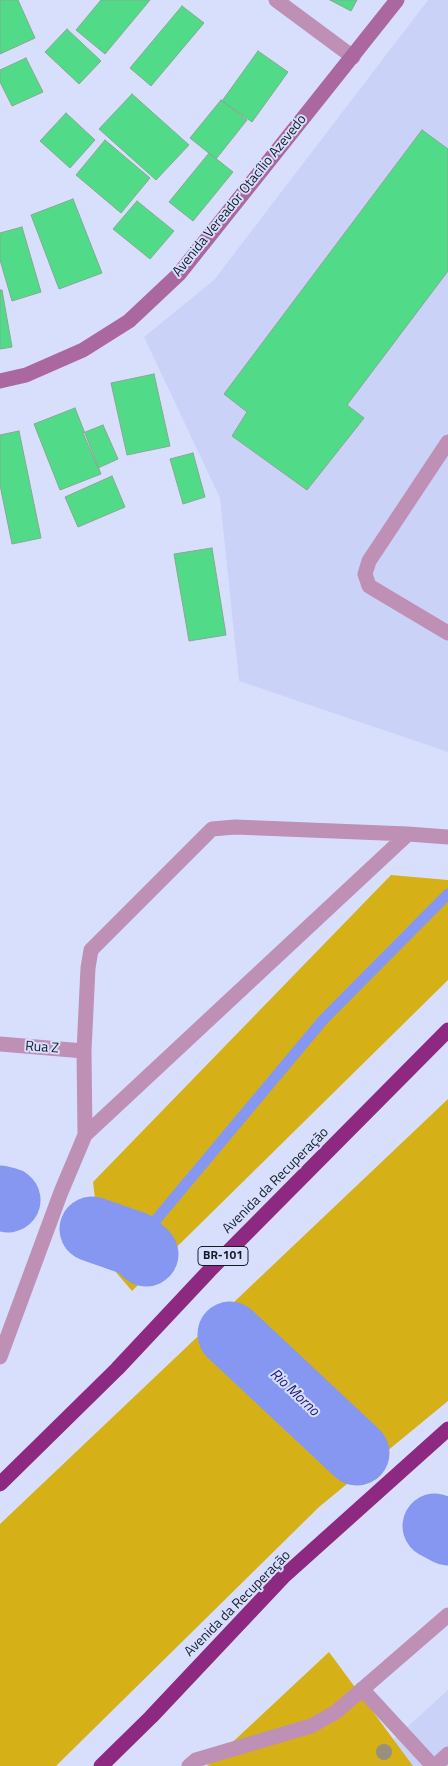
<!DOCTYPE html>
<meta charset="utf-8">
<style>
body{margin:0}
canvas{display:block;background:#d7dffd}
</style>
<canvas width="448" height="1766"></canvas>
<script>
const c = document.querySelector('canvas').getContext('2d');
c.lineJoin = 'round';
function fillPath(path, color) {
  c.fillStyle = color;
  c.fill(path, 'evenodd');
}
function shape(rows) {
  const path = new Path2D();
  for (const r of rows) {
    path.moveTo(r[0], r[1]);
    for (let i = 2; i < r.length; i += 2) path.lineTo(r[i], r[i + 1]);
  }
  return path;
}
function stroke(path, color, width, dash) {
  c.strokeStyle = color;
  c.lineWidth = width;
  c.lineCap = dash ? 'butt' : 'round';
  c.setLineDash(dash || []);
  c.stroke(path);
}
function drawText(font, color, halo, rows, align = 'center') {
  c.font = font + ' "Titillium Web",sans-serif';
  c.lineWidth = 4;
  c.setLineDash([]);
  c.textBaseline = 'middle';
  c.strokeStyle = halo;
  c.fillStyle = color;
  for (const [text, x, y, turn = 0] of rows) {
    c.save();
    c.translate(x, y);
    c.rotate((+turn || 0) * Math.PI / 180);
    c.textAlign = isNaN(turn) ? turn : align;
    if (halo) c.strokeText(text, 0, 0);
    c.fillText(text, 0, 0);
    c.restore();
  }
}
fillPath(shape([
 [428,0,448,0,448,752,239,681,220,498,144,337,214,280],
 [448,1690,448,1766,364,1766]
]), '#cad3f7');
fillPath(shape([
 [391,875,448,880,448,980,132,1291,102,1256,93,1182],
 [448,1099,448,1401,319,1507,56,1766,0,1766,0,1524],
 [329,1652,413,1766,207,1766]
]), '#d5b117');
stroke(shape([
 [126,1240,155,1221,323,1020,448,894]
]), '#8597f1', 11);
stroke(shape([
 [0,1198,8,1200],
 [92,1229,135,1244,146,1254],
 [230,1334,357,1453],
 [435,1526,448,1533]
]), '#8597f1', 65);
const building = shape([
 [0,0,18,0,35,38,0,54,0,0],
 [101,0,150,0,105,54,76,30,101,0],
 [330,0,357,0,351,11,330,0],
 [182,6,204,23,151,86,130,68,182,6],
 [67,29,101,61,79,84,45,52,67,29],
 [258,51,288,72,252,122,222,101,258,51],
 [26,58,43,92,12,106,0,82,0,70,26,58],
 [132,94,189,145,156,180,99,129,132,94],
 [221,100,247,120,216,159,190,138,221,100],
 [66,113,95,140,70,168,40,141,66,113],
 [422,130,448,149,448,271,347,405,364,418,307,490,232,436,247,412,224,394,422,130],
 [105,140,150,178,121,213,76,175,105,140],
 [209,153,233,172,193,221,169,202,209,153],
 [73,199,102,273,59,289,31,215,73,199],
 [137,201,174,231,150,259,113,229,137,201],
 [22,227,41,292,12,301,0,260,0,233,22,227],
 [0,290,2,290,12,347,0,349,0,290],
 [154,374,170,446,127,455,111,383,154,374],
 [75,408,101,474,60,490,34,424,75,408],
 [103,425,118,459,98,468,83,433,103,425],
 [19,431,41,538,12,544,0,485,0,435,19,431],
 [193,453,205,497,183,504,170,459,193,453],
 [112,476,125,507,78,527,65,497,112,476],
 [212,548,226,635,189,641,174,554,212,548]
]);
fillPath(building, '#51db89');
stroke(building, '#86a990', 1);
stroke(shape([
 [448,442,369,561,365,574,369,586,448,633],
 [0,1044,84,1051],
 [85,1135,408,834],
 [0,1357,61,1192,85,1135,84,1051,88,968,91,950,212,829,235,827,408,834,448,837],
 [362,1689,433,1766],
 [189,1766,196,1760,311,1726,336,1712,448,1615],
 [435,1766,448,1754]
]), '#be90b5', 15);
stroke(shape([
 [276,0,353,57]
]), '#be90b5', 15);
stroke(shape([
 [0,381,26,375,83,350,129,321,179,274,397,0]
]), '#ab679f', 15);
stroke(shape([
 [0,1484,117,1369,209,1271,448,1030],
 [101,1766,151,1717,283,1577,448,1429]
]), '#8d2980', 15);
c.fillStyle = '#96907d';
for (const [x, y] of [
 [384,1752]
]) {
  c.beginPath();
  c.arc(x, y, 8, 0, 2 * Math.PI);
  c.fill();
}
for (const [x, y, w] of [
 [223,1256,50]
]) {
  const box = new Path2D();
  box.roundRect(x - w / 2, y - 9.5, w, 19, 4);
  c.fillStyle = '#d7dffd';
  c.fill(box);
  stroke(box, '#161a27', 1);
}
drawText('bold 12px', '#161a27', null, [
 ["BR-101",223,1256]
]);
drawText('14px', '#161a27', '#d7dffd', [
 ["Avenida Vereador Otacílio Azevedo",240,196,-51],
 ["Rua Z",42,1048,4],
 ["Avenida da Recuperação",276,1181,-45],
 ["Avenida da Recuperação",238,1604,-45]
]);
drawText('italic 15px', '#1d177a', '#d7dffd', [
 ["Rio Morno",294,1393,43]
]);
</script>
